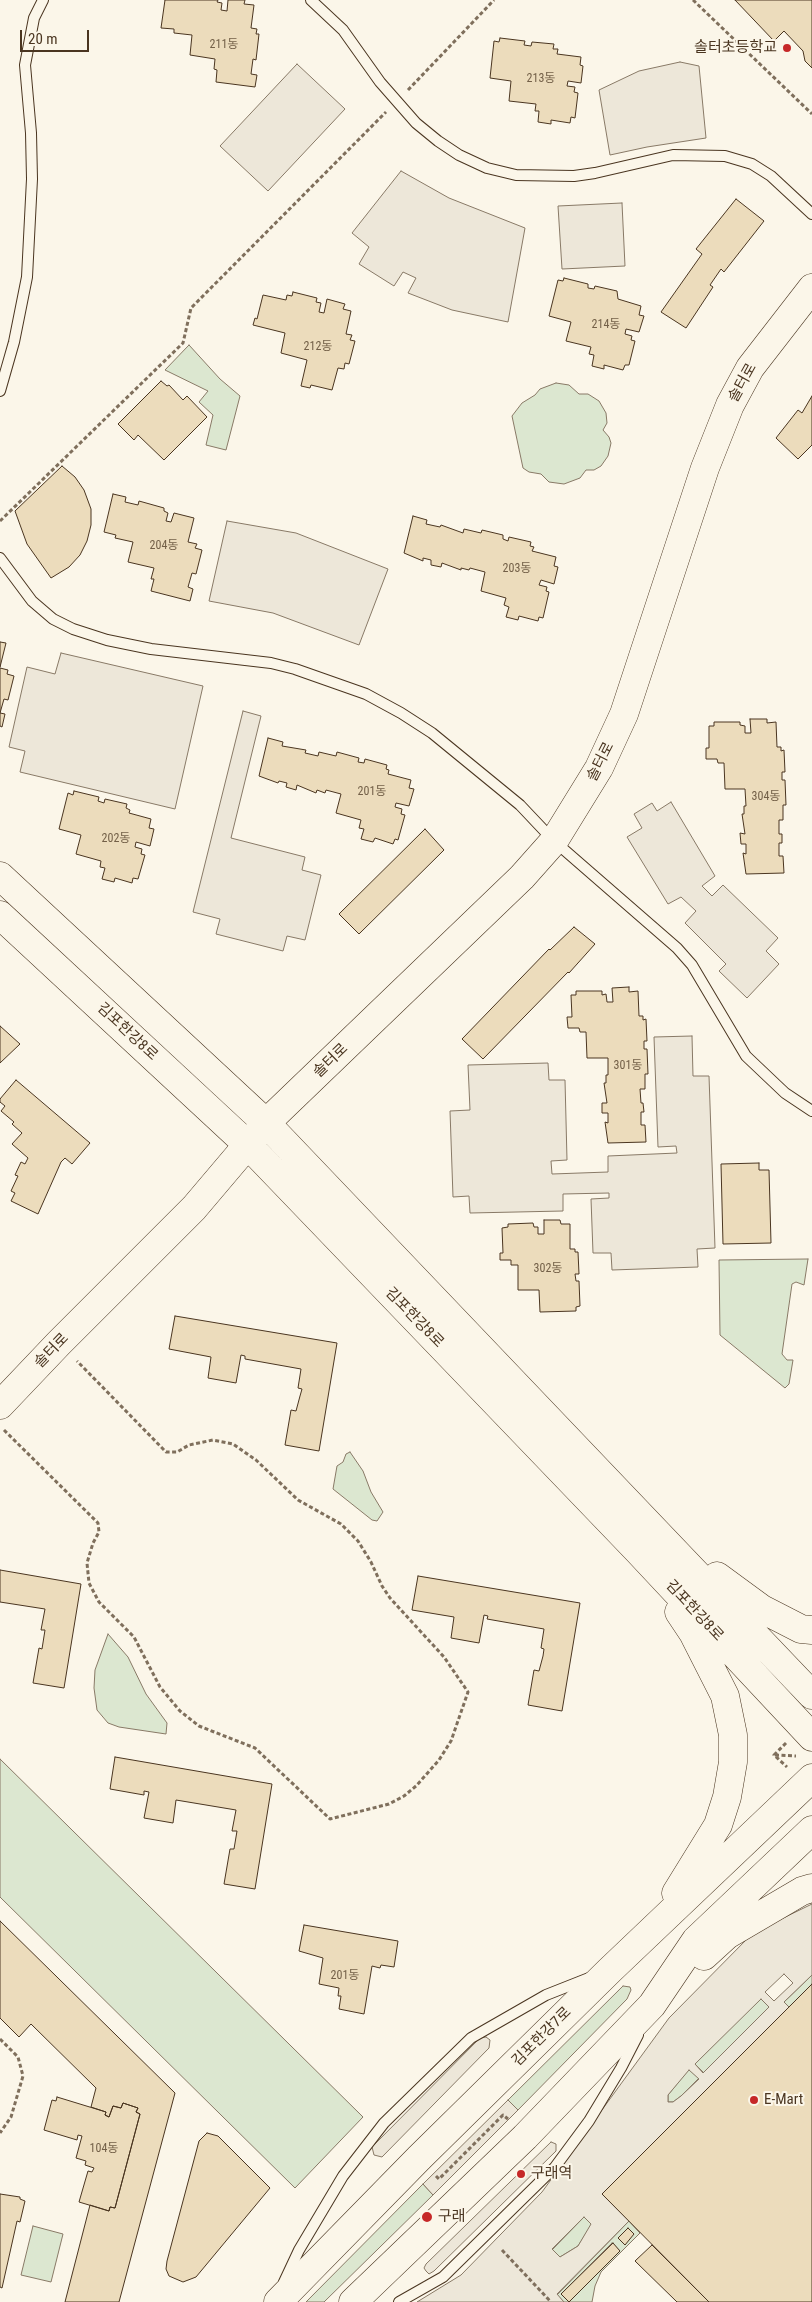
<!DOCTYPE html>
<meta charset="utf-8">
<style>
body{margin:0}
#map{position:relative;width:812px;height:2302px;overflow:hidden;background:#fbf6e9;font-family:"Roboto Condensed",sans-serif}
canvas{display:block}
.scale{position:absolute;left:20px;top:30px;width:69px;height:22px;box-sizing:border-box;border:2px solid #4a3520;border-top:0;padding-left:6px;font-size:15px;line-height:18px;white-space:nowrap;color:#4a3520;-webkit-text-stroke:4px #fbf6e9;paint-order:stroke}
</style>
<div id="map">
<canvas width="812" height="2302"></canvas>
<div class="scale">20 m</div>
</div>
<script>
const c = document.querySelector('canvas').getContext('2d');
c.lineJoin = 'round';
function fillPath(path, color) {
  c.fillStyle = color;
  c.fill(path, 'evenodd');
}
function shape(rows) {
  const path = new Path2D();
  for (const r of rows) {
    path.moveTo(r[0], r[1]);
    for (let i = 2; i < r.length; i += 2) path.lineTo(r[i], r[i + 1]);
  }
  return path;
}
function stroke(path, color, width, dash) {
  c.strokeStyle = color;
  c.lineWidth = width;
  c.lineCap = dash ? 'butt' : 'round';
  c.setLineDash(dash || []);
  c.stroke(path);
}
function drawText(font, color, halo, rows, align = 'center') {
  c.font = font + ' "Roboto Condensed","Noto Sans KR",sans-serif';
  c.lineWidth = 4;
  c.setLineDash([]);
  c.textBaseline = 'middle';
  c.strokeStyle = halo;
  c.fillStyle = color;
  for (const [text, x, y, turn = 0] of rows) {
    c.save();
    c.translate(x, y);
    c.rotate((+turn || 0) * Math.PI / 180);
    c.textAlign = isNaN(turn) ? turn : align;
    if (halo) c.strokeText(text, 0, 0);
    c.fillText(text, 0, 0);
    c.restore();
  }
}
const green = shape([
 [189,345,220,379,240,396,226,450,206,445,213,415,199,402,208,391,165,370,189,345],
 [556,383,569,385,579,394,588,394,599,401,606,413,607,423,603,430,609,437,611,443,608,456,601,466,594,470,586,470,580,478,564,484,549,482,541,474,529,472,523,468,512,416,522,403,535,395,540,389,556,383],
 [808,1259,804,1285,796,1282,792,1284,782,1354,787,1360,793,1360,789,1384,785,1388,720,1335,719,1260,808,1259],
 [350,1452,363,1471,371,1492,383,1512,377,1521,372,1520,333,1489,337,1466,343,1462,346,1454,350,1452],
 [108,1634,128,1657,146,1694,167,1723,166,1734,119,1727,108,1723,97,1710,94,1688,95,1670,108,1634],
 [0,1759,363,2117,295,2188,0,1897,0,1759],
 [812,1975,812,1984,789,2007,784,2002,812,1975],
 [623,1986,630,1987,631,1990,627,1999,518,2110,508,2100,623,1986],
 [760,1998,769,2007,704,2073,695,2064,760,1998],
 [689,2069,699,2078,681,2096,673,2102,668,2102,668,2095,689,2069],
 [423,2184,433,2195,324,2302,306,2302,423,2184],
 [584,2217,592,2224,578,2246,560,2257,552,2250,584,2217],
 [629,2221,640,2233,601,2272,595,2286,592,2302,564,2302,557,2295,629,2221],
 [612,2243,620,2251,569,2302,561,2294,612,2243],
 [33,2226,63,2234,51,2282,21,2275,33,2226]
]);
fillPath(green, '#dce7d0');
stroke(green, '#887966', 1);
const parking = shape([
 [680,62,699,66,706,138,647,147,610,155,599,90,639,71,680,62],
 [297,64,345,109,268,191,220,146,297,64],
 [401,171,449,198,525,228,508,322,452,310,408,293,416,278,403,272,394,286,359,264,369,247,352,233,401,171],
 [622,203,625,266,562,269,558,206,622,203],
 [227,521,296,533,388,569,359,645,273,613,209,601,227,521],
 [61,653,203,686,175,809,20,772,25,751,9,747,27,667,55,674,61,653],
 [243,711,261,716,231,838,305,857,302,870,321,875,305,940,287,936,283,951,216,934,220,919,193,912,243,711],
 [671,802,715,876,702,886,712,896,723,885,778,938,766,951,779,964,747,998,719,971,726,964,685,923,696,911,681,897,668,904,627,837,642,828,634,814,652,803,657,811,671,802],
 [692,1036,693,1076,709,1076,715,1248,697,1249,698,1267,612,1270,611,1253,593,1253,591,1199,609,1198,609,1193,563,1194,563,1211,470,1213,469,1196,453,1197,450,1111,470,1110,468,1065,548,1063,549,1080,565,1080,567,1160,551,1161,552,1174,608,1172,608,1156,677,1153,676,1146,658,1147,654,1037,692,1036],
 [812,1904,812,1975,784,2002,789,2007,602,2194,629,2221,557,2294,564,2302,417,2302,461,2275,542,2192,669,2018,748,1938,775,1922,812,1904],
 [784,1974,793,1983,774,2001,765,1992,784,1974],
 [761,1999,769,2007,703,2073,695,2064,761,1999],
 [689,2070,699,2079,681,2096,673,2102,668,2102,668,2095,689,2070],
 [584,2217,591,2224,578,2246,560,2257,552,2249,584,2217],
 [486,2037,490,2040,489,2048,382,2157,374,2155,372,2147,480,2038,486,2037],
 [508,2100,518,2110,433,2195,423,2184,508,2100],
 [551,2142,556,2144,556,2151,434,2271,429,2274,426,2271,424,2268,426,2264,551,2142]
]);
fillPath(parking, '#ede7d9');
stroke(parking, '#887966', 1);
const building = shape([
 [165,0,218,0,217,2,222,3,221,10,227,11,228,0,245,0,244,4,254,5,251,28,257,29,256,34,259,34,256,60,253,59,251,74,257,75,255,87,216,82,217,70,214,69,215,59,190,55,192,35,174,33,174,29,161,28,165,0],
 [735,0,812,0,812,68,805,61,803,51,784,31,774,41,735,0],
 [500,38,525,41,524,45,531,46,532,42,554,44,553,49,558,49,557,54,581,57,580,65,583,66,581,83,568,81,567,86,575,87,574,92,578,93,575,118,571,117,570,123,551,120,551,124,538,122,539,111,535,111,536,104,509,101,511,81,490,78,494,41,499,42,500,38],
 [736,199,764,221,724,272,721,269,710,285,713,287,686,328,661,312,702,254,696,249,736,199],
 [564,278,588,284,588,288,594,289,595,286,617,291,618,299,641,306,639,315,644,316,639,332,626,329,625,334,632,336,631,340,635,341,629,365,625,365,623,370,604,365,604,369,592,366,594,355,589,354,591,347,566,341,571,322,549,316,558,280,563,281,564,278],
 [293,292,317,298,316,302,321,303,319,312,324,313,327,299,345,304,343,309,351,311,346,334,352,335,350,340,355,341,349,364,345,363,344,369,338,368,332,390,311,385,310,388,301,386,307,360,281,353,285,333,253,325,255,318,257,319,263,295,286,300,287,295,292,296,293,292],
 [161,381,167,386,169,385,183,400,187,396,207,417,164,460,138,435,134,440,118,424,161,381],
 [812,396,812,445,798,459,776,438,798,410,802,413,812,396],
 [62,466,75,477,84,490,91,509,91,525,87,541,80,555,69,567,51,578,27,544,15,511,62,466],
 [113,494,126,497,125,502,138,505,139,501,164,508,164,511,168,513,166,521,171,522,174,513,194,518,188,542,197,544,195,548,202,550,196,574,192,573,188,587,193,589,190,601,151,591,154,579,151,579,154,568,128,562,133,542,115,538,116,535,104,532,113,494],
 [413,516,427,520,426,524,440,527,441,525,463,533,464,529,481,533,482,530,503,535,503,539,508,541,509,537,531,542,530,546,534,547,532,551,556,557,554,566,558,567,554,584,541,580,539,585,547,587,546,591,549,592,543,618,539,617,538,621,519,616,518,620,506,617,509,607,504,605,506,598,481,591,485,572,470,568,469,570,461,568,461,570,442,563,441,567,431,565,431,560,423,558,423,561,404,553,413,516],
 [0,642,6,643,0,667,0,642],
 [0,668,8,670,7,674,14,676,8,700,4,699,0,713,5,714,2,727,0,726,0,668],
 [750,719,767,719,767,723,776,722,777,747,781,747,781,751,784,750,785,772,782,772,782,780,785,780,786,805,783,805,783,820,779,820,779,834,782,834,782,843,779,843,779,856,783,856,784,873,746,874,743,853,746,854,746,844,741,844,740,833,745,834,742,814,744,814,744,806,746,806,745,789,725,789,724,763,718,763,717,759,706,759,706,748,709,748,709,726,714,726,714,722,740,722,740,725,745,726,745,733,751,733,750,719],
 [268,738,283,742,282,746,306,750,305,753,318,756,319,752,336,756,337,752,359,758,358,762,364,763,365,759,387,765,386,769,389,770,388,774,411,780,409,788,414,789,409,806,396,803,395,807,402,809,401,814,405,815,398,840,395,839,393,844,375,838,373,842,361,839,364,829,359,828,361,820,336,813,341,794,326,790,325,793,317,790,316,793,297,785,296,790,286,787,287,783,279,781,278,783,259,776,268,738],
 [74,791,99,797,98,801,104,803,105,799,127,804,126,808,130,810,129,813,151,819,149,828,154,829,150,846,136,842,135,847,142,849,141,854,145,855,138,879,133,878,132,883,115,878,114,882,102,879,105,868,100,867,101,861,76,854,81,835,59,829,68,793,73,795,74,791],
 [425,829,444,850,359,934,339,914,425,829],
 [574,927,595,944,569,973,568,972,483,1059,462,1039,549,949,550,950,574,927],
 [629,987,629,992,638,991,639,1016,643,1016,643,1020,646,1019,647,1041,644,1041,644,1049,647,1049,648,1074,645,1074,645,1089,640,1089,641,1103,643,1103,644,1112,641,1112,641,1125,645,1125,646,1142,608,1143,605,1122,608,1123,608,1113,602,1113,602,1103,607,1103,604,1083,606,1083,606,1075,608,1075,608,1058,587,1058,586,1032,580,1032,579,1028,568,1028,567,1017,572,1017,571,995,576,995,576,991,602,991,602,995,606,994,607,1002,613,1002,612,988,629,987],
 [0,1026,20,1044,0,1063,0,1026],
 [16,1080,90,1143,72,1164,65,1158,61,1162,38,1214,11,1201,15,1193,11,1191,18,1176,15,1175,21,1162,25,1164,28,1158,12,1144,22,1133,12,1124,14,1122,1,1111,5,1106,0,1102,0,1099,16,1080],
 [759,1163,759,1170,769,1170,771,1243,723,1244,721,1164,759,1163],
 [544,1220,560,1220,561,1224,570,1224,570,1249,575,1249,575,1252,578,1252,579,1274,575,1274,576,1281,579,1281,580,1306,576,1307,576,1311,540,1312,539,1290,518,1290,518,1265,511,1265,511,1260,500,1260,500,1253,503,1253,502,1228,508,1227,508,1224,533,1223,534,1227,538,1227,538,1234,544,1234,544,1220],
 [175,1316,337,1343,319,1451,285,1445,291,1410,296,1411,300,1396,302,1389,298,1388,301,1369,245,1359,245,1356,241,1355,236,1383,208,1378,211,1357,169,1349,175,1316],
 [0,1570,81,1584,64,1688,33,1683,39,1648,42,1649,45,1630,41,1630,45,1609,0,1602,0,1570],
 [418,1576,580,1603,562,1711,528,1705,534,1670,539,1671,543,1656,544,1649,541,1648,544,1629,487,1619,488,1616,484,1615,479,1643,451,1638,454,1617,412,1610,418,1576],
 [115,1757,272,1784,255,1889,224,1884,230,1849,234,1849,237,1831,232,1831,236,1810,176,1800,173,1823,144,1818,149,1792,144,1791,144,1795,110,1789,115,1757],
 [0,1921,175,2093,119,2302,65,2302,90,2205,109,2211,110,2207,115,2208,140,2114,136,2112,138,2108,123,2103,121,2108,113,2106,109,2117,105,2115,106,2112,91,2107,96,2088,31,2024,19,2037,0,2018,0,1921],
 [304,1925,398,1941,394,1967,381,1965,380,1968,372,1966,364,2014,339,2009,341,1996,338,1996,339,1988,319,1984,323,1958,299,1951,304,1925],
 [812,1984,812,2302,709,2302,602,2194,812,1984],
 [57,2097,106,2112,105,2115,109,2117,113,2106,121,2108,123,2103,138,2108,136,2112,140,2114,115,2208,110,2207,109,2211,79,2202,88,2171,92,2172,94,2168,85,2165,86,2161,76,2158,82,2136,78,2135,77,2140,44,2130,52,2100,56,2101,57,2097],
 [207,2133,218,2136,270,2188,196,2277,183,2282,169,2276,166,2269,167,2261,199,2141,207,2133],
 [0,2194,20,2197,20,2199,25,2201,20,2222,17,2221,2,2288,0,2287,0,2194],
 [628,2228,634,2234,625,2245,618,2238,628,2228],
 [613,2243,620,2251,569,2302,561,2294,613,2243],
 [652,2245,709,2302,677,2302,635,2261,652,2245]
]);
fillPath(building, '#ecdcbc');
stroke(building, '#4a3520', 1);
const lane = shape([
 [311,0,343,30,380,82,416,123,438,141,459,155,487,168,516,175,574,176,595,173,673,155,725,156,752,164,771,176,812,214],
 [0,391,14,342,27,277,32,179,31,133,25,65,34,18,43,0],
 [0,558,32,601,53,619,73,629,107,640,151,649,271,663,295,669,366,694,401,713,432,733,520,805,554,841,677,948,692,965,746,1056,785,1093,812,1111],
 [284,2282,299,2250,343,2176,384,2123,471,2038,546,1995,589,1978],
 [399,2302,443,2277,555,2167,589,2121,621,2068,638,2035]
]);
const secondary = shape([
 [0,876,266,1123,812,1695],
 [0,915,248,1145,638,1551,812,1737],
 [0,1405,59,1343,194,1208,266,1123,522,877,554,841,599,768,624,714,705,468,730,405,750,368,812,288],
 [717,1576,762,1609,801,1629,812,1630],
 [676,1893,718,1825,727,1797,733,1762,733,1735,725,1696,693,1633,679,1612],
 [704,1956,727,1935,802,1891,812,1888],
 [278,2302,419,2158,609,1971,812,1778],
 [353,2302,525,2137,652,2005,696,1940,812,1830]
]);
stroke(lane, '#4a3520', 12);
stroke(secondary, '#4a3520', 29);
stroke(shape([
 [693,0,812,114],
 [408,90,494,0],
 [0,521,183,343,191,308,386,112],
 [4,1430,98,1523,99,1532,93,1543,87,1563,89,1583,99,1602,134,1637,160,1687,180,1711,199,1726,255,1748,330,1819,389,1804,404,1796,416,1786,439,1760,451,1741,468,1692,444,1657,390,1598,382,1586,371,1562,358,1541,341,1524,298,1500,256,1460,233,1444,213,1440,189,1445,177,1452,166,1452,77,1361],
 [786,1743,774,1755,787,1767],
 [775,1755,796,1756],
 [0,2039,18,2057,23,2076,11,2117,0,2133],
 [436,2176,439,2179,503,2115,508,2119],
 [502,2250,551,2302]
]), '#7f6f5c', 3, [4, 2.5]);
stroke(lane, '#fbf6e9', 10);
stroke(secondary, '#fbf6e9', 28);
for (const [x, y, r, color] of [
 [787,48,5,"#c62828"],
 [754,2100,5,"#c62828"],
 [521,2174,5,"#c62828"],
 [427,2217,6,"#c62828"]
]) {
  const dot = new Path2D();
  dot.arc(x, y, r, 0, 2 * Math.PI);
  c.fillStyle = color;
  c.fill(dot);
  stroke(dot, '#fbf6e9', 2);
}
drawText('12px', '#725f47', null, [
 ["211동",224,45],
 ["213동",541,79],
 ["214동",606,325],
 ["212동",318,347],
 ["204동",164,546],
 ["203동",517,569],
 ["201동",372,792],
 ["304동",766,797],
 ["202동",116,839],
 ["301동",628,1066],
 ["302동",548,1269],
 ["201동",345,1976],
 ["104동",104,2149]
]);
drawText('15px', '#4a3520', '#fbf6e9', [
 ["솔터초등학교",777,48,"right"],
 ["E-Mart",764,2100],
 ["구래역",531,2174],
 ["구래",438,2217]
], 'left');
drawText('15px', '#4a3520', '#fbf6e9', [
 ["솔터로",743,383,-61],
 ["솔터로",601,762,-63],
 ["김포한강8로",127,1032,43],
 ["솔터로",331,1061,-44],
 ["김포한강8로",414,1318,46],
 ["솔터로",52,1351,-46],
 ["김포한강8로",694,1611,47],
 ["김포한강7로",542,2037,-45]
]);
</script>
